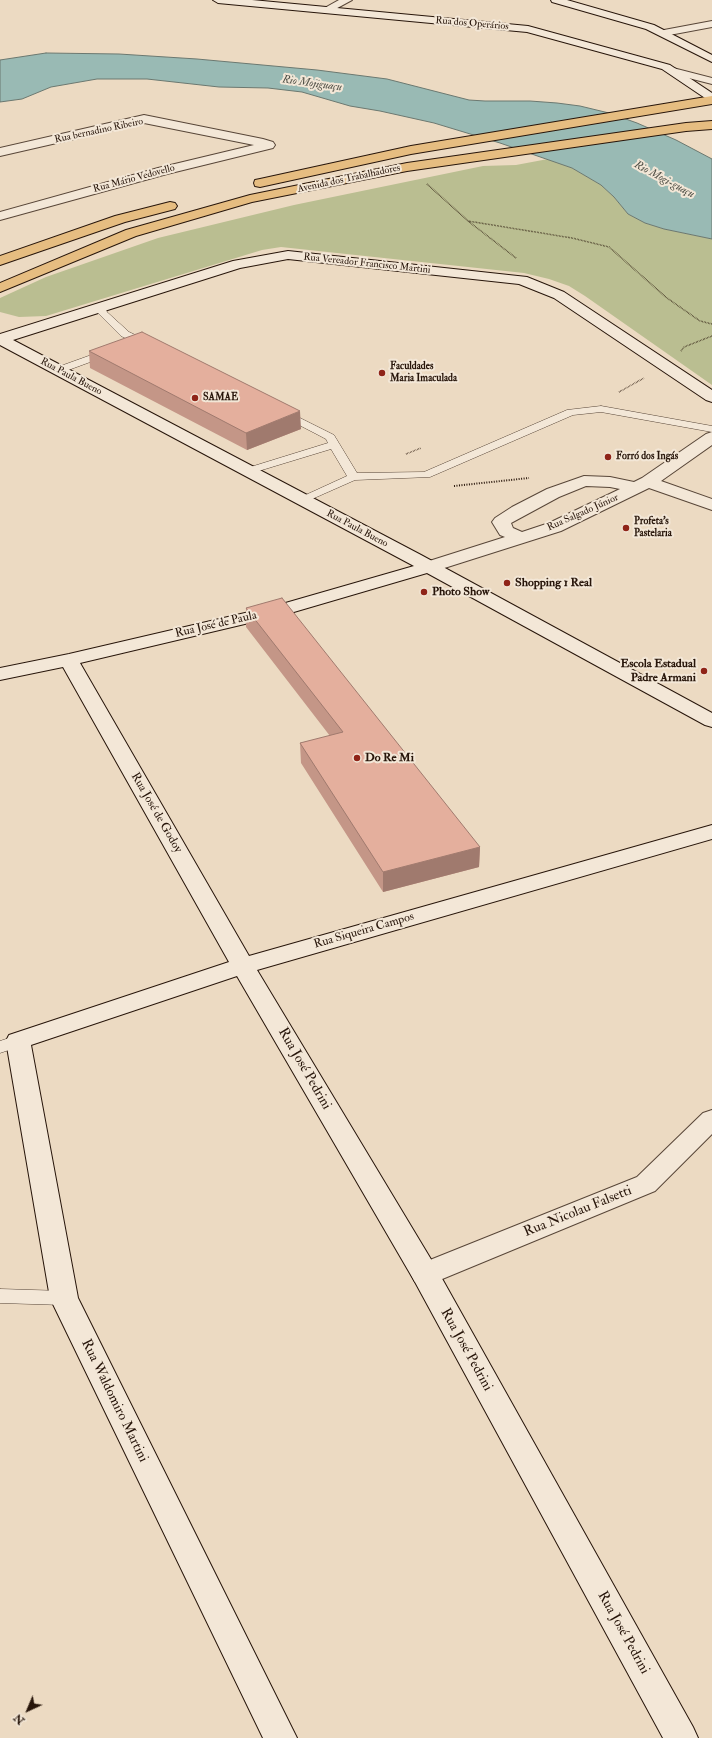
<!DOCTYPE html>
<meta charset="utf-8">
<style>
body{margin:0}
#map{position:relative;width:712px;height:1738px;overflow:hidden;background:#ecdac2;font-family:"IM FELL Double Pica",serif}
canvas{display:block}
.north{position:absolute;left:8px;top:1690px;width:40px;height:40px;-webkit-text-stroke:3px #f3e7d7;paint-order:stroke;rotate:224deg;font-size:11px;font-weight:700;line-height:16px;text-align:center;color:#27150a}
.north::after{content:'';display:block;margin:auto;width:14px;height:18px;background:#27150a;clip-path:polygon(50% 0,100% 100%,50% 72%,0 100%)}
</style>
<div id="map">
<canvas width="712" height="1738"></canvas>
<div class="north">N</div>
</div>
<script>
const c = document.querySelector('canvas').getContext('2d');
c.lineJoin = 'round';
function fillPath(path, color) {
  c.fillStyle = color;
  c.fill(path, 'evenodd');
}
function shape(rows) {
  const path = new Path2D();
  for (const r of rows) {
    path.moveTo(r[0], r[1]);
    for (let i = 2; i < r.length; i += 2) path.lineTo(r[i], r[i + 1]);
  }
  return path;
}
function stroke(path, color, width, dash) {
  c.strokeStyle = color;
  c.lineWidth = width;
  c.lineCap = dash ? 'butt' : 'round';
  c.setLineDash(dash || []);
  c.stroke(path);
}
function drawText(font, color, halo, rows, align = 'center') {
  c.font = font + ' "IM FELL Double Pica",serif';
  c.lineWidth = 4;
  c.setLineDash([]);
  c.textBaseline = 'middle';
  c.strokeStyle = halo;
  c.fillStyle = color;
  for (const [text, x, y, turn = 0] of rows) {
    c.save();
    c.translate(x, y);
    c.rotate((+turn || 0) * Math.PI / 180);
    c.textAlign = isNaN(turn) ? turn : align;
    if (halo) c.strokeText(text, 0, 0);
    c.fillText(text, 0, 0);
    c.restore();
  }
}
fillPath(shape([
 [548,159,572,168,601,185,614,197,628,214,645,223,664,229,712,239,712,385,585,296,569,286,549,279,524,273,281,247,262,250,46,316,19,317,0,312,0,298,46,277,158,238,294,205,483,166,516,165]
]), '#babe91');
const water = shape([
 [46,53,119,54,197,59,317,70,387,79,469,100,485,101,530,101,557,103,580,106,609,113,637,123,676,140,712,159,712,239,664,229,645,223,628,214,614,197,601,185,572,168,500,143,434,123,380,111,350,106,302,92,268,88,219,87,147,79,97,79,51,87,22,99,0,102,0,60,46,53]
]);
fillPath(water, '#99bab4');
stroke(water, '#6b7870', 1);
const service = shape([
 [100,304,104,305,107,312,129,332,152,343,153,345,152,347,144,347,121,336,98,313,95,307,100,304],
 [108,349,112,350,113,352,112,354,63,372,59,373,54,370,55,368,108,349],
 [601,406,712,426,712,432,601,412,573,415,430,477,355,480,303,503,299,502,297,500,299,498,347,476,331,449,252,473,248,474,242,471,244,469,328,443,326,439,280,415,279,413,280,411,284,410,334,435,357,473,424,472,567,410,601,406],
 [18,1035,24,1037,26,1041,24,1045,0,1053,0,1041,18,1035],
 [0,1289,64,1291,71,1293,73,1298,71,1303,64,1305,0,1303,0,1289]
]);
const minor = shape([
 [339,0,352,0,330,12,322,12,321,10,339,0],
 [712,21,712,27,664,36,659,33,664,30,712,21],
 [673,68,712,78,712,84,669,73,667,71,673,68],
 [144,115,263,139,273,142,275,145,273,148,167,174,0,220,0,212,158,168,254,145,144,123,0,156,0,148,144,115],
 [712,432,712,445,661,481,712,499,712,510,649,488,561,531,435,571,429,572,423,571,420,567,423,563,505,537,500,535,492,522,495,518,512,507,547,489,584,476,610,477,634,482,642,478,706,434,712,432],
 [586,486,610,487,620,489,549,523,522,532,513,528,511,523,559,497,586,486],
 [712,1110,712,1134,655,1191,435,1282,425,1285,415,1282,411,1274,415,1266,637,1177,703,1113,712,1110]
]);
const secondary = shape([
 [213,0,252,0,528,26,670,65,712,93,712,102,708,100,662,69,527,32,218,3,213,0],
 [551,0,567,0,654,25,712,55,712,62,646,29,552,2,551,0],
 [288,251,527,277,564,292,712,390,712,402,706,400,554,298,519,284,288,259,240,268,13,340,421,555,712,713,712,727,705,725,427,573,287,614,80,663,249,956,712,825,712,839,257,970,435,1266,693,1727,698,1738,663,1738,415,1282,237,976,31,1045,78,1298,297,1738,263,1738,50,1298,6,1041,9,1035,229,962,63,667,0,680,0,668,69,654,275,606,414,566,0,345,0,334,233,261,288,251]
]);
const primary = shape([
 [712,96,712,104,411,154,260,187,255,186,254,183,255,180,260,179,411,146,712,96],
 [712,121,712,129,686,131,407,171,252,202,136,236,0,292,0,283,126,230,250,195,407,163,686,123,712,121],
 [170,202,175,203,177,206,175,209,125,222,0,265,0,256,115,216,170,202]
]);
stroke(service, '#584638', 1);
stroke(minor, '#584638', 2);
stroke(secondary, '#27150a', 2);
stroke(primary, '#27150a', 2);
stroke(shape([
 [427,184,468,221],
 [516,258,468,221,572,238,609,247,667,298,700,321,712,324],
 [681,351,684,347,712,336],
 [619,392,644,378],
 [406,454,421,448]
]), '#27150a', 1.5, [0.5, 1]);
stroke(shape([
 [454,486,529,478]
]), '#27150a', 2, [1, 1.5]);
fillPath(service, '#f3e7d7');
fillPath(minor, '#f3e7d7');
fillPath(secondary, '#f3e7d7');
fillPath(primary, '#e6bd81');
fillPath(shape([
 [89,351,301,429,247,450,90,368],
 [246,608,480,847,479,867,383,892,301,763,300,743,330,736,246,627]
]), '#c49687');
fillPath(shape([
 [300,411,301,429,247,450,246,433],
 [480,847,479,867,383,892,383,872]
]), '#a07a6e');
const building = shape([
 [142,332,300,411,246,433,89,351,142,332],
 [282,598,480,847,383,872,300,743,343,732,246,608,282,598]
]);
fillPath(building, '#e4af9d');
stroke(building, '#a07a6e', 1);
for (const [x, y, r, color] of [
 [382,373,4,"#8f2418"],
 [195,398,4,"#8f2418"],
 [608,457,4,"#8f2418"],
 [626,528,4,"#8f2418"],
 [507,583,4,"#8f2418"],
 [424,592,4,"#8f2418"],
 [704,671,4,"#8f2418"],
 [357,758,4,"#8f2418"]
]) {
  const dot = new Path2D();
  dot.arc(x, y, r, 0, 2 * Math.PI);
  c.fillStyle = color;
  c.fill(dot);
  stroke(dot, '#f3e7d7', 1.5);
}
drawText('10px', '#27150a', '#f3e7d7', [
 ["Rua dos Operários",472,24,5],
 ["Rua bernadino Ribeiro",99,131,-12],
 ["Rua Mário Vedovello",134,179,-15],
 ["Avenida dos Trabalhadores",349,179,-12],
 ["Rua Vereador Francisco Martini",367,264,6],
 ["Rua Paula Bueno",71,377,28],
 ["Rua Salgado Júnior",583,513,-24],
 ["Rua Paula Bueno",357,529,28]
]);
drawText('bold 10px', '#27150a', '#f3e7d7', [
 ["Faculdades",390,367],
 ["Maria Imaculada",390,379],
 ["SAMAE",203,398],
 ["Forró dos Ingás",616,457],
 ["Profeta's",634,522],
 ["Pastelaria",634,534]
], 'left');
drawText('italic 11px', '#4f4f46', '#f3e7d7', [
 ["Rio Mojiguaçu",312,84,8],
 ["Rio Mogi-guaçu",664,180,28]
]);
drawText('bold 12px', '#27150a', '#f3e7d7', [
 ["Shopping 1 Real",515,583],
 ["Photo Show",432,592],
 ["Escola Estadual",696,664,"right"],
 ["Padre Armani",696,678,"right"],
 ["Do Re Mi",365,758]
], 'left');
drawText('12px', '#27150a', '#f3e7d7', [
 ["Rua José de Paula",216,625,-13],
 ["Rua José de Godoy",156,813,60],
 ["Rua Siqueira Campos",364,931,-16]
]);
drawText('14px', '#27150a', '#f3e7d7', [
 ["Rua José Pedrini",304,1069,60],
 ["Rua Nicolau Falsetti",578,1212,-22],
 ["Rua José Pedrini",466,1350,61],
 ["Rua Waldomiro Martini",114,1401,64],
 ["Rua José Pedrini",623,1633,61]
]);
</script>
